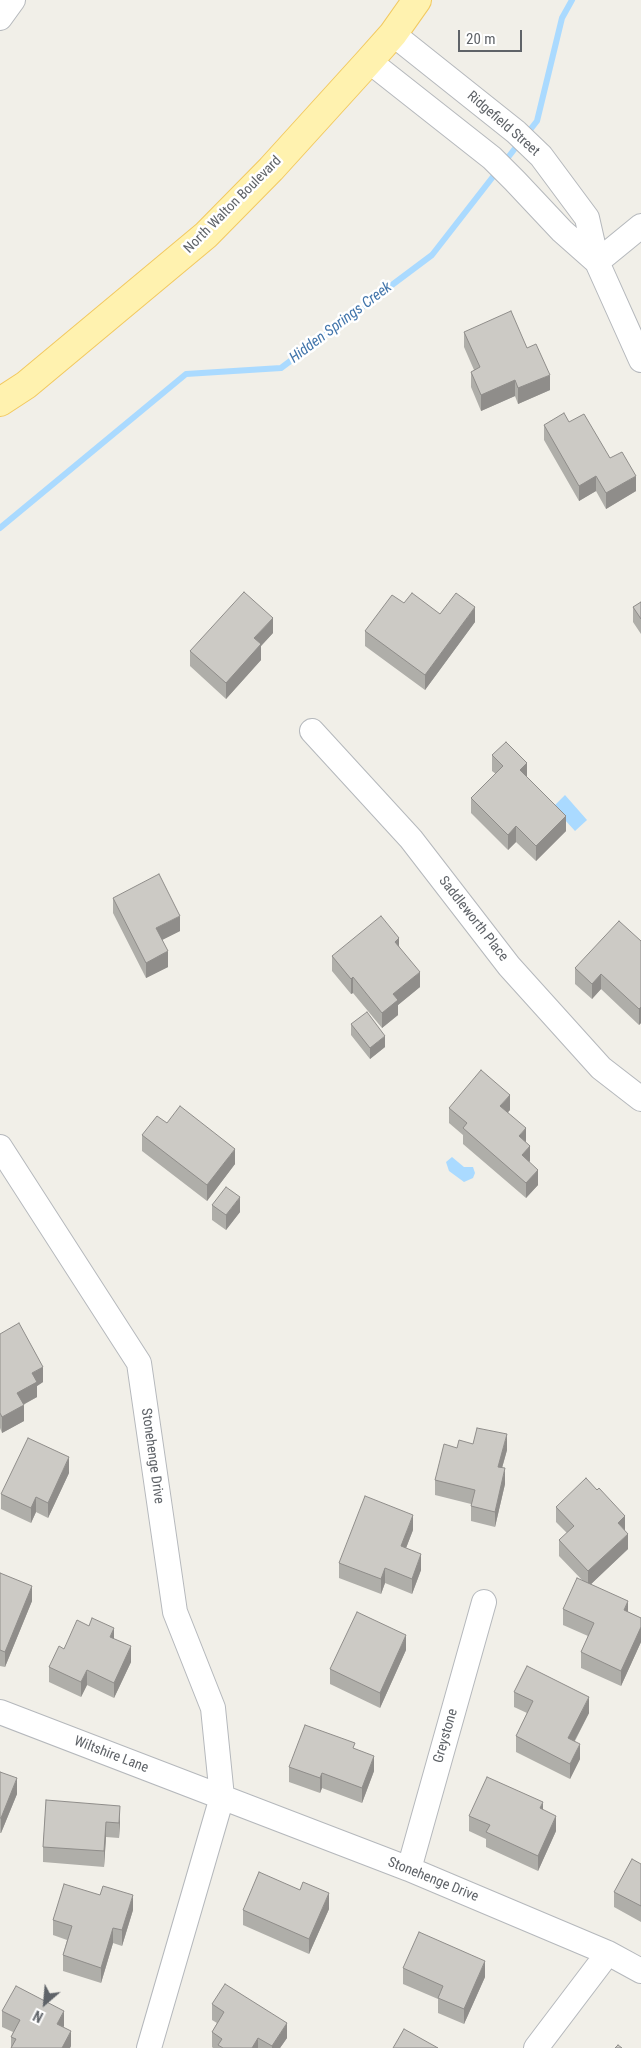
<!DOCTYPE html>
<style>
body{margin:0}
#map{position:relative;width:641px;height:2048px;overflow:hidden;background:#f1efe8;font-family:"Roboto Condensed",sans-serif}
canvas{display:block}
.north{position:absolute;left:20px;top:1978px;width:50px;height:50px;-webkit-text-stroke:4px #fff;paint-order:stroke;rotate:207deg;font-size:14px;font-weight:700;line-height:20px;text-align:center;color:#5f6368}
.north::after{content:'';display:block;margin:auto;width:18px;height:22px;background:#5f6368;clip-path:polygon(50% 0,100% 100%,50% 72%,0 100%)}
.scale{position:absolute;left:458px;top:30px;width:64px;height:22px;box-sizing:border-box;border:2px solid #5f6368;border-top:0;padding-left:6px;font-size:15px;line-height:18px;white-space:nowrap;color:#5f6368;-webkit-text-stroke:4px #fff;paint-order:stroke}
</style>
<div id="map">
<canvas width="641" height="2048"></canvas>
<div class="north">N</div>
<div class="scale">20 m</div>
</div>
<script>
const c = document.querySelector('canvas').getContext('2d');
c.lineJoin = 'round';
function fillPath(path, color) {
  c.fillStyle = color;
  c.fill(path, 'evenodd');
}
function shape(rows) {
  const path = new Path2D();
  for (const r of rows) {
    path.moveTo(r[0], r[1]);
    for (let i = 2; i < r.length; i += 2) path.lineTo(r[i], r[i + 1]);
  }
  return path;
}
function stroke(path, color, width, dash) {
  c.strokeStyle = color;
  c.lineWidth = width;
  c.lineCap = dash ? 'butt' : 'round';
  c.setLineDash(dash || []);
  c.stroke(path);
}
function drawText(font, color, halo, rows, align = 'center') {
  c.font = font + ' "Roboto Condensed",sans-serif';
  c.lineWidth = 5;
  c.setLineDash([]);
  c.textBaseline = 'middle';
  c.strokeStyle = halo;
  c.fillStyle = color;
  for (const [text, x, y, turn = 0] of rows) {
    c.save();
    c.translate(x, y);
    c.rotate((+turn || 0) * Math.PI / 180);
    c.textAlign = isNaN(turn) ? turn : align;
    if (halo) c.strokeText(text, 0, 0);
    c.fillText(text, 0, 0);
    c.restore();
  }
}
fillPath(shape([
 [565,795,587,820,575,831,555,809,555,805],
 [452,1157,464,1167,473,1167,475,1173,473,1178,464,1182,449,1171,446,1162]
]), '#aadaff');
stroke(shape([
 [526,135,537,121,562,18,572,0],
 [0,528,186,374,281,368,432,255,520,142]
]), '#aadaff', 6);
const minor = shape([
 [0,18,13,0],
 [393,34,516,132,541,156,587,218,597,262,641,360],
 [369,61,492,158,515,181,562,231,597,262],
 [597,262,641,226],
 [312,731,411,839,509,966,601,1068,641,1099],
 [0,1147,139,1363,175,1612,213,1708,222,1797,149,2048],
 [0,1712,409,1869,608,1953,641,1971],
 [409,1869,484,1602],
 [536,2048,608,1953]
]);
const major = shape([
 [0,402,26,385,206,235,271,169,369,61,393,34,417,0]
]);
stroke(minor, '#b5b8bc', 26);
stroke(major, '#f2c960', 30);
stroke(minor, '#fff', 24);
stroke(major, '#fff2af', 28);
fillPath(shape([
 [464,332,527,348,550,390,518,404,515,396,481,411,471,387,471,372,474,370,464,347],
 [569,422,610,458,636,491,606,509,596,491,579,501,544,440,544,425],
 [641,602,641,634,633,622,633,607],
 [404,603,440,614,475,622,425,690,365,646,365,631],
 [273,633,261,646,261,660,226,699,190,666,190,651],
 [492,755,527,778,566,831,536,861,516,842,508,850,471,813,471,798,496,774,492,771],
 [113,898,180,931,162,940,168,967,146,978,113,913],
 [641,941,641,1023,639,1025,601,989,592,999,575,984,575,968],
 [399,946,420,987,398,1005,398,1015,382,1028,353,993,351,994,332,971,332,956],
 [351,1024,385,1047,370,1059,351,1035],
 [449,1108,510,1110,508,1112,526,1143,530,1161,529,1162,538,1185,526,1198,463,1144,463,1135,449,1123],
 [167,1123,235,1164,207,1201,142,1151,142,1135],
 [212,1205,240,1212,226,1230,212,1220],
 [0,1334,43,1382,37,1386,37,1397,23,1405,24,1421,2,1433,0,1428],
 [473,1444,507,1450,502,1468,505,1484,495,1527,471,1521,471,1504,435,1495,435,1480,457,1448],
 [69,1473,48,1518,36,1512,31,1523,1,1509,1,1494],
 [556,1507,628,1549,591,1584,628,1612,641,1618,641,1642,621,1686,581,1668,581,1652,588,1636,563,1625,563,1609,583,1581,559,1556,559,1540,567,1533,556,1522],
 [413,1530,406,1548,421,1570,412,1594,385,1583,381,1594,339,1578,339,1563],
 [0,1573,32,1601,5,1667,0,1666],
 [114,1639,131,1662,114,1698,87,1685,81,1697,49,1682,49,1667,64,1649],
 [406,1650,380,1708,330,1684,330,1669],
 [514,1692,589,1713,575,1741,580,1759,570,1779,516,1752,516,1736,527,1713,514,1707],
 [355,1749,374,1771,362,1803,322,1788,320,1793,289,1782,289,1767],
 [0,1772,17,1794,1,1833,0,1833],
 [46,1800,120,1821,119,1838,106,1837,104,1867,43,1862,43,1847],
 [543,1810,556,1831,538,1871,486,1847,486,1839,469,1831,469,1816],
 [641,1864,641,1922,614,1907,614,1892],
 [329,1909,309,1954,243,1925,243,1910],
 [133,1910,122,1946,113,1943,101,1983,63,1971,63,1955,67,1940,53,1935,53,1920],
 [403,1968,485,1977,464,2024,438,2013,438,1999,403,1984],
 [212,2004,287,2038,280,2048,213,2048,212,2047,212,2032,217,2023,212,2020],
 [2,2011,64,2026,63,2027,71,2046,70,2048,11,2048,11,2037,13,2032,2,2027]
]), '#afaea9');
fillPath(shape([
 [550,375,550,390,518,404,518,388],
 [515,380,515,396,481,411,481,395],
 [596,476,596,491,579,501,579,486],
 [636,476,636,491,606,509,606,493],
 [475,607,475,622,425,690,425,675],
 [273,618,273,633,261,646,261,660,226,699,226,683,254,638],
 [527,763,527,778,520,770],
 [566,816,566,831,536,861,536,846],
 [516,826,516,842,508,850,508,835],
 [180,916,180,931,156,943,156,928],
 [399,938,399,954,395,942],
 [168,951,168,967,146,978,146,963],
 [420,972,420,987,398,1005,398,1015,382,1028,382,1013,393,994],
 [601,974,601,989,592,999,592,984],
 [353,977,353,993,351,994,351,979],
 [641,1007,641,1023,639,1025,639,1009],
 [385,1036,385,1047,370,1059,370,1048],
 [510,1095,510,1110,500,1121,500,1106],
 [526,1128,526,1143,519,1136],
 [530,1146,530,1161,522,1171,522,1155],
 [235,1149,235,1164,207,1201,207,1185],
 [538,1170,538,1185,526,1198,526,1183],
 [240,1197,240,1212,226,1230,226,1215],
 [43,1367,43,1382,37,1386,37,1397,17,1408,17,1393,32,1373],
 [24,1405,24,1421,2,1433,2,1417],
 [507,1434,507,1450,498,1482,498,1467],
 [69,1457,69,1473,48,1518,48,1503],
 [505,1468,505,1484,495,1527,495,1512],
 [36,1497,36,1512,31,1523,31,1508],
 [413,1515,413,1530,401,1561,401,1546],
 [625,1516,625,1531,618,1523],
 [628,1534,628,1549,588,1587,588,1571],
 [421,1554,421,1570,412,1594,412,1579],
 [385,1568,385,1583,381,1594,381,1579],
 [32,1586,32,1601,5,1667,5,1652],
 [628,1601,628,1616,624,1610],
 [641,1627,641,1642,621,1686,621,1671],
 [114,1628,114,1643,110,1637],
 [406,1635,406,1650,380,1708,380,1693],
 [131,1646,131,1662,114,1698,114,1683],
 [87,1670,87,1685,81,1697,81,1682],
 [589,1697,589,1713,568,1753,568,1738],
 [580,1744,580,1759,570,1779,570,1764],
 [374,1756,374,1771,362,1803,362,1788],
 [322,1773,322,1788,320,1793,320,1778],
 [17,1778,17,1794,1,1833,1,1818],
 [543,1802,543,1818,540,1808],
 [120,1806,120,1821,119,1838,119,1823],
 [556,1816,556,1831,538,1871,538,1856],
 [106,1822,106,1837,104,1867,104,1851],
 [329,1893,329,1909,309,1954,309,1939],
 [133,1895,133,1910,122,1946,122,1930],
 [113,1928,113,1943,101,1983,101,1968],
 [485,1961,485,1977,464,2024,464,2009],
 [64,2011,64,2026,57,2039,57,2024],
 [287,2023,287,2038,280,2048,272,2048,272,2046],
 [71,2031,71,2046,70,2048,62,2048],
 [258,2038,258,2048,252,2048]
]), '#8f8d8a');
const building = shape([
 [511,311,527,348,536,344,550,375,518,388,515,380,481,395,471,372,480,367,464,332,511,311],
 [564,413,569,422,584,414,610,458,622,452,636,476,606,493,596,476,579,486,544,425,564,413],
 [244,592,273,618,254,638,261,644,226,683,190,651,244,592],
 [412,593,440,614,456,593,475,607,425,675,365,631,392,595,404,603,412,593],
 [641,602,641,619,633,607,641,602],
 [506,742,527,763,520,770,566,816,536,846,516,826,508,835,471,798,503,766,492,755,506,742],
 [159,874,180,916,156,928,168,951,146,963,113,898,159,874],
 [381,916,399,938,395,942,420,972,393,994,398,1000,382,1013,353,977,351,979,332,956,381,916],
 [619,921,641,941,641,1007,639,1009,601,974,592,984,575,968,619,921],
 [367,1012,385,1036,370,1048,351,1024,367,1012],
 [481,1070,510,1095,500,1106,526,1128,519,1136,530,1146,522,1155,538,1170,526,1183,463,1128,467,1123,449,1108,481,1070],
 [180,1106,235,1149,207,1185,142,1135,157,1116,167,1123,180,1106],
 [226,1187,240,1197,226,1215,212,1205,226,1187],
 [19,1323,43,1367,32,1373,37,1382,17,1393,24,1405,2,1417,0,1413,0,1334,19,1323],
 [477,1428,507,1434,498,1467,505,1468,495,1512,471,1506,475,1490,435,1480,444,1444,457,1448,459,1440,473,1444,477,1428],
 [28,1438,69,1457,48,1503,36,1497,31,1508,1,1494,28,1438],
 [586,1478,597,1490,599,1488,625,1516,618,1523,628,1534,588,1571,559,1540,574,1526,556,1507,586,1478],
 [365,1496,413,1515,401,1546,421,1554,412,1579,385,1568,381,1579,339,1563,365,1496],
 [0,1573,32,1586,5,1652,0,1650,0,1573],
 [577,1578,628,1601,624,1610,641,1618,641,1627,621,1671,581,1652,594,1623,563,1609,577,1578],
 [357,1612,406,1635,380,1693,330,1669,357,1612],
 [92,1618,114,1628,110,1637,131,1646,114,1683,87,1670,81,1682,49,1667,59,1646,64,1649,77,1620,89,1626,92,1618],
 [527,1666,589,1697,568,1738,580,1744,570,1764,516,1736,533,1701,514,1692,527,1666],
 [305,1725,355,1743,353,1748,374,1756,362,1788,322,1773,320,1778,289,1767,305,1725],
 [0,1772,17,1778,1,1818,0,1818,0,1772],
 [487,1777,543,1802,540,1808,556,1816,538,1856,486,1832,490,1825,469,1816,487,1777],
 [46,1800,120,1806,119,1823,106,1822,104,1851,43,1847,46,1800],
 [632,1859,641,1864,641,1906,614,1892,632,1859],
 [259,1872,300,1890,303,1882,329,1893,309,1939,243,1910,259,1872],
 [64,1884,100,1895,103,1886,133,1895,122,1930,113,1928,101,1968,63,1955,72,1926,53,1920,64,1884],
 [419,1932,485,1961,464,2009,438,1998,443,1986,403,1968,419,1932],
 [225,1984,287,2023,272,2046,258,2038,252,2048,223,2048,218,2045,222,2039,212,2032,224,2012,212,2004,225,1984],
 [16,1986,64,2011,57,2024,71,2031,62,2048,11,2048,16,2039,11,2037,20,2020,2,2011,16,1986],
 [404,2029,438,2048,393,2048,404,2029],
 [618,2045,622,2048,615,2048,618,2045]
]);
fillPath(building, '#cccac5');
stroke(building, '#8f8d8a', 1);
drawText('14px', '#5f6368', '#fff', [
 ["Ridgefield Street",503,124,41],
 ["North Walton Boulevard",233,205,-45],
 ["Saddleworth Place",473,919,52],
 ["Stonehenge Drive",152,1456,82],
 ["Greystone",446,1736,-74],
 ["Wiltshire Lane",111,1755,21],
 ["Stonehenge Drive",433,1880,22]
]);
drawText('italic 15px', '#4174aa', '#fff', [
 ["Hidden Springs Creek",341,323,-37]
]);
</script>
